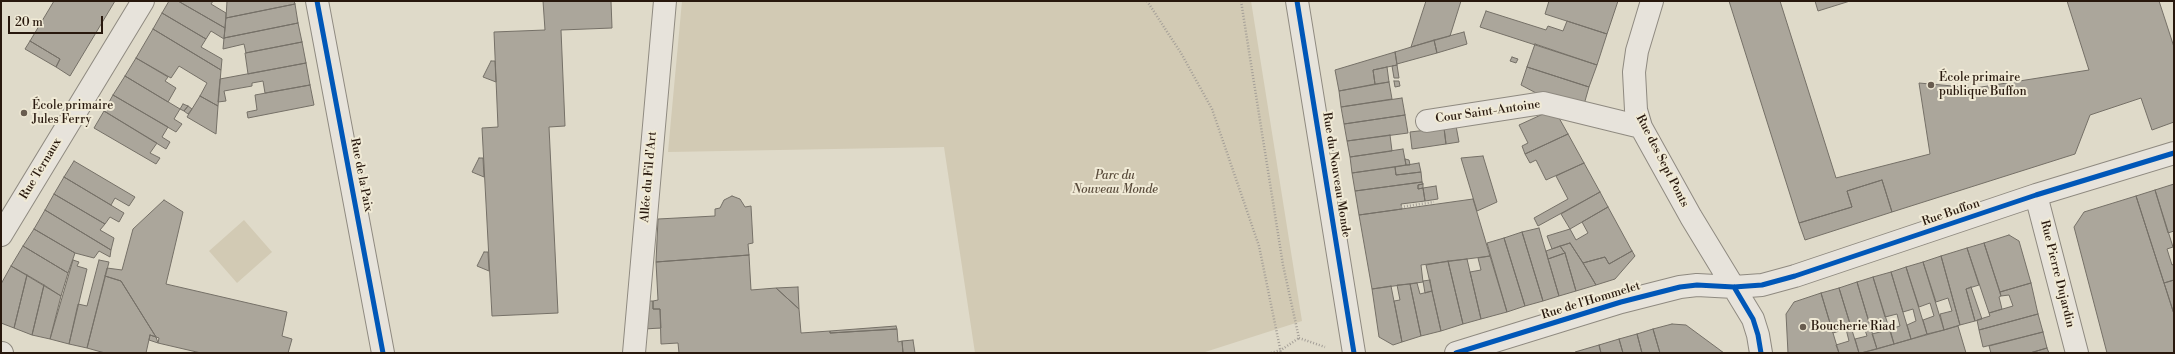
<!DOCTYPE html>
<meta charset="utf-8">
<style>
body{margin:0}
#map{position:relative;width:2175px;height:354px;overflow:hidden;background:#dfdac9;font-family:"Libre Bodoni",serif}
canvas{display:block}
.frame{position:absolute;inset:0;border:2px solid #28180d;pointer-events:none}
.scale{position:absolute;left:8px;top:16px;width:95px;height:18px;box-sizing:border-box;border:2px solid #28180d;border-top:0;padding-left:5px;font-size:12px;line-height:14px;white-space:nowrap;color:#28180d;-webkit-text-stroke:3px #f0ead6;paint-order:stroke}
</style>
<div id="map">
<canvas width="2175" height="354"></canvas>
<div class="frame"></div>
<div class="scale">20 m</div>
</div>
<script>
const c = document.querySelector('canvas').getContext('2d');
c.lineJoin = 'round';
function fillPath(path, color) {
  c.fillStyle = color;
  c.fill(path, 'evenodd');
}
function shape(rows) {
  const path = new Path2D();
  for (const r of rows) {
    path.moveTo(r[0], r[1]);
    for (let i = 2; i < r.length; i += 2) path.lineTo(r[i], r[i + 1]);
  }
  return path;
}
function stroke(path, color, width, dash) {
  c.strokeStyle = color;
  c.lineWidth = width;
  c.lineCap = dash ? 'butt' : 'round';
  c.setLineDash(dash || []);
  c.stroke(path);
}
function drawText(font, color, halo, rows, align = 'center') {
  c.font = font + ' "Libre Bodoni",serif';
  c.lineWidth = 4;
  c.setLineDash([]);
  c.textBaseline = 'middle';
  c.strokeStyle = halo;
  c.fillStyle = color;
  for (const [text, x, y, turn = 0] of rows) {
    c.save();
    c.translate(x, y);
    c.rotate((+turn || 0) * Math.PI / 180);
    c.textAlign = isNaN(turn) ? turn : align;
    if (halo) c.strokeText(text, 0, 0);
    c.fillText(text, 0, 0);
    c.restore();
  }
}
fillPath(shape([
 [682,1,1251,1,1302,321,1202,353,975,353,944,147,668,152],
 [244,220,272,252,237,283,209,251]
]), '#d2cab4');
const building = shape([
 [54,1,115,1,70,76,56,67,60,59,30,41,54,1],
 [169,1,178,1,225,28,224,39,211,31,206,39,162,13,169,1],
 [178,1,213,1,211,4,226,13,225,28,178,1],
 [227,1,294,1,295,4,226,18,227,1],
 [543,1,611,1,612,28,561,30,565,126,549,127,558,313,492,316,482,128,498,127,494,32,545,30,543,1],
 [1426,1,1461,1,1450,36,1411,47,1426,1],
 [1549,1,1618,1,1607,34,1545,14,1549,1],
 [1729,1,1780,1,1836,178,1930,154,1919,83,1975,88,2089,70,2067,1,2159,1,2174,47,2174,122,2152,130,2141,98,2090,115,2075,154,1892,212,1882,180,1847,191,1852,207,1799,223,1729,1],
 [1815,1,1850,1,1818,11,1815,1],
 [295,4,298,23,224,38,226,18,295,4],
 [1486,11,1546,30,1548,26,1563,31,1567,21,1607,34,1597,65,1480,27,1486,11],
 [162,13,206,39,201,47,222,59,221,70,153,29,162,13],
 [298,23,302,42,246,53,244,44,223,49,224,38,298,23],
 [153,29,221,70,218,106,200,96,207,83,179,66,171,78,136,58,153,29],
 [1464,32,1467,44,1437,53,1434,40,1464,32],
 [1434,40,1437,53,1397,64,1395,52,1434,40],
 [30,41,60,59,56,67,25,49,30,41],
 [302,42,306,63,248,74,245,53,302,42],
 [1535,44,1597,65,1589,87,1527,67,1535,44],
 [1395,52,1397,65,1373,70,1375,84,1339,91,1335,70,1395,52],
 [1512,57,1518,59,1516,63,1510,61,1512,57],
 [136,58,168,77,165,81,176,88,168,102,125,76,136,58],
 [491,61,495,61,496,82,483,77,491,61],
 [306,63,310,85,265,93,263,81,252,83,252,86,224,91,226,101,218,102,220,79,306,63],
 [1397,65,1399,78,1394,78,1392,66,1397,65],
 [1387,67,1389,82,1375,84,1373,70,1387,67],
 [1527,67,1589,87,1583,108,1538,94,1521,85,1527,67],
 [125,76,180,109,174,119,182,124,176,132,113,95,125,76],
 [1394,81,1399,81,1400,86,1395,87,1394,81],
 [1389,82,1392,99,1341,107,1339,91,1389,82],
 [310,85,314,105,248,118,247,112,257,110,255,95,310,85],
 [113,95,168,127,162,137,170,142,166,149,104,111,113,95],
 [200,96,218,106,216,134,187,117,200,96],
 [1402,98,1405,115,1344,124,1341,107,1402,98],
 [183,104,188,106,184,111,180,109,183,104],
 [188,106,192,109,188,114,184,111,188,106],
 [1554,109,1568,134,1525,154,1522,146,1528,143,1519,125,1554,109],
 [104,111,157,143,150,153,160,158,156,164,94,128,104,111],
 [1405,115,1408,133,1347,141,1344,124,1405,115],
 [1456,126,1459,142,1446,144,1444,128,1456,126],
 [1444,128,1446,144,1412,149,1410,132,1444,128],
 [1568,134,1584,163,1546,180,1536,160,1530,163,1525,154,1568,134],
 [1390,135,1392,151,1350,157,1347,141,1390,135],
 [1403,149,1406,165,1352,173,1350,157,1403,149],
 [1483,156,1497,202,1477,211,1461,158,1483,156],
 [479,158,483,158,484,177,472,172,479,158],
 [1405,159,1409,160,1410,165,1406,165,1405,159],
 [74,161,135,197,129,206,115,198,111,205,64,177,74,161],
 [1419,163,1421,172,1396,175,1395,167,1419,163],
 [1584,163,1600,192,1538,226,1534,218,1568,199,1556,176,1584,163],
 [1395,167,1396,175,1421,172,1422,182,1355,191,1352,173,1395,167],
 [64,177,124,213,119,222,110,217,105,224,54,194,64,177],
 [1882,180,1892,212,1805,240,1799,223,1852,207,1847,191,1882,180],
 [1422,182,1423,184,1418,185,1418,189,1423,188,1425,201,1401,204,1402,209,1359,215,1355,191,1422,182],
 [1423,184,1423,188,1418,189,1418,185,1423,184],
 [2174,184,2174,231,2168,233,2155,190,2174,184],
 [1436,186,1438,199,1425,201,1423,188,1436,186],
 [2155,190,2173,247,2167,249,2172,265,2174,264,2174,280,2164,283,2136,196,2155,190],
 [1600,192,1608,207,1570,229,1561,214,1600,192],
 [54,194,105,224,100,230,114,238,111,250,45,210,54,194],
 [732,196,740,199,745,207,751,206,753,243,748,244,749,255,656,262,658,219,715,216,715,209,720,208,724,200,732,196],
 [2136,196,2174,314,2174,353,2107,353,2074,227,2084,212,2136,196],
 [1473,199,1490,256,1421,265,1423,282,1372,289,1359,215,1473,199],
 [164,200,183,212,166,284,287,312,282,336,292,339,288,353,201,353,158,343,159,338,156,337,121,281,105,276,107,268,122,270,133,229,164,200],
 [1608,207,1632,251,1609,264,1605,257,1583,263,1570,243,1552,249,1547,236,1570,229,1576,240,1588,233,1582,222,1608,207],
 [45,210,111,250,110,257,99,251,94,258,75,253,34,229,45,210],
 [1539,228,1559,296,1543,301,1522,232,1539,228],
 [34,229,75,253,68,273,23,246,34,229],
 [1522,232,1543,301,1525,306,1504,238,1522,232],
 [2009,235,2019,241,2031,283,2000,292,1984,243,2009,235],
 [1504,238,1525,306,1507,312,1487,243,1504,238],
 [1570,243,1583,263,1596,285,1576,291,1565,253,1560,246,1570,243],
 [1984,243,2001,296,1999,297,2002,309,1989,313,1967,248,1984,243],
 [23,246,68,273,61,296,11,266,23,246],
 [1560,246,1565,253,1548,259,1546,251,1560,246],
 [1967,248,1979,285,1966,289,1975,321,1960,325,1941,256,1967,248],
 [1632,251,1635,256,1615,279,1596,285,1583,263,1605,257,1609,264,1632,251],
 [484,252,488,252,489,271,477,266,484,252],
 [1565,253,1576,291,1559,296,1548,259,1565,253],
 [749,255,751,290,776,288,799,309,801,333,830,331,830,333,897,329,898,342,902,341,903,353,679,353,678,343,661,344,660,309,653,309,653,301,658,300,656,262,749,255],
 [1490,256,1507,312,1481,319,1470,272,1481,270,1478,258,1490,256],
 [1941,256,1960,325,1944,330,1940,314,1952,311,1948,298,1936,302,1923,262,1941,256],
 [1467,259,1481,319,1463,324,1448,261,1467,259],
 [73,260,79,262,77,266,87,269,69,344,50,339,73,260],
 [99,260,109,262,87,348,69,344,78,304,87,306,99,260],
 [1448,261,1463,324,1441,331,1426,265,1448,261],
 [1923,262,1944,330,1927,334,1923,320,1934,316,1930,303,1919,307,1906,267,1923,262],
 [11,266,27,275,14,328,1,323,1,284,11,266],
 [1906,267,1927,334,1911,339,1907,325,1916,321,1913,309,1903,312,1891,272,1906,267],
 [1891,272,1911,339,1894,344,1890,329,1900,326,1897,314,1885,317,1873,277,1891,272],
 [27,275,44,285,32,335,14,328,27,275],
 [105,276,121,281,156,337,150,335,146,353,105,353,87,348,105,276],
 [1873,277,1894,344,1877,349,1872,334,1884,331,1880,319,1869,322,1857,282,1873,277],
 [1430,280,1432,291,1425,293,1423,281,1430,280],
 [2174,280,2174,314,2164,283,2174,280],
 [1857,282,1877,349,1861,353,1859,353,1855,339,1867,336,1863,324,1851,327,1839,288,1857,282],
 [1417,283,1420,294,1432,291,1441,331,1421,336,1410,284,1417,283],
 [2031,283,2038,314,1979,330,1977,320,1990,316,1989,313,2013,306,2009,295,2001,296,2000,292,2031,283],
 [1410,284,1421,336,1402,342,1394,301,1400,300,1397,285,1410,284],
 [44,285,61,296,50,339,32,335,44,285],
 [1391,286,1402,342,1393,345,1379,337,1372,289,1391,286],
 [798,287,799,309,776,288,798,287],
 [1971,287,1982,319,1975,321,1966,289,1971,287],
 [1839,288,1859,353,1839,353,1836,345,1849,341,1846,329,1833,333,1821,293,1839,288],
 [1821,293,1839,353,1788,353,1786,314,1794,302,1821,293],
 [643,301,653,301,653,309,660,309,661,328,644,329,643,301],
 [2038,314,2043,332,1983,347,1979,330,2038,314],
 [1672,324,1686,325,1724,353,1660,353,1653,329,1672,324],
 [896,326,897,329,830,333,830,331,896,326],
 [1958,326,1966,353,1861,353,1894,344,1958,326],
 [1653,329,1660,353,1642,353,1637,334,1653,329],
 [2043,332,2047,348,2030,353,1991,353,1989,346,2043,332],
 [1637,334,1642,353,1623,353,1619,339,1637,334],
 [150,335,156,337,158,343,149,340,150,335],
 [1619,339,1623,353,1601,353,1599,345,1619,339],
 [913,340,915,353,903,353,902,341,913,340],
 [1599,345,1601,353,1575,353,1575,352,1599,345],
 [2047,348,2049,353,2030,353,2047,348]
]);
fillPath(building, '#aba69b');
stroke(building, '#757067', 1);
const minor = shape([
 [317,1,383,353],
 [1297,1,1354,353],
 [1652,1,1637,51,1634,72,1636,110,1641,127,1691,217,1753,319,1758,335,1761,353],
 [1427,121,1543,103,1641,127],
 [2036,195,2077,353],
 [1,235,143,1],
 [1,353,2,353],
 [634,353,665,1],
 [1456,353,1621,302,1680,287,1697,285,1734,287,1762,285,1795,276,2036,195,2174,153]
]);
stroke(minor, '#8f8a80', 24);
stroke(shape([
 [1147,1,1181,53,1212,109,1259,246,1281,353],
 [1241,1,1283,265,1299,338,1325,347],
 [1401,207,1434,202],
 [1271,353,1281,350,1299,338]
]), '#a39e97', 2.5, [1, 2]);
stroke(minor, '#e7e3db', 22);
stroke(shape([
 [317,1,383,353],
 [1297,1,1354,353],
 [1734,287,1753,319,1758,335,1761,353],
 [1456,353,1621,302,1680,287,1697,285,1734,287,1762,285,1795,276,2036,195,2174,153]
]), '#0057b8', 5);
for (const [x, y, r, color] of [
 [1931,85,4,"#685c4f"],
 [24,113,4,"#685c4f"],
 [1803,327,4,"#685c4f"]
]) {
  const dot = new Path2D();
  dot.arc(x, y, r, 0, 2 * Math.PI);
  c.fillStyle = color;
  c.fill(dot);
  stroke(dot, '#f0ead6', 1.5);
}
drawText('12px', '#28180d', '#f0ead6', [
 ["École primaire",1939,78],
 ["publique Buffon",1939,92],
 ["École primaire",32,106],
 ["Jules Ferry",32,120],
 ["Boucherie Riad",1811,327]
], 'left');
drawText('12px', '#28180d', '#f0ead6', [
 ["Cour Saint-Antoine",1488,112,-8],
 ["Rue des Sept Ponts",1662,161,63],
 ["Rue Ternaux",41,169,-59],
 ["Rue de la Paix",361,175,79],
 ["Rue du Nouveau Monde",1336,175,81],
 ["Allée du Fil d'Art",649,177,-85],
 ["Rue Buffon",1951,213,-19],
 ["Rue Pierre Dujardin",2057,274,76],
 ["Rue de l'Hommelet",1591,301,-17]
]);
drawText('italic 12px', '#584a3a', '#f0ead6', [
 ["Parc du",1115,176],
 ["Nouveau Monde",1115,190]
]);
</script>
